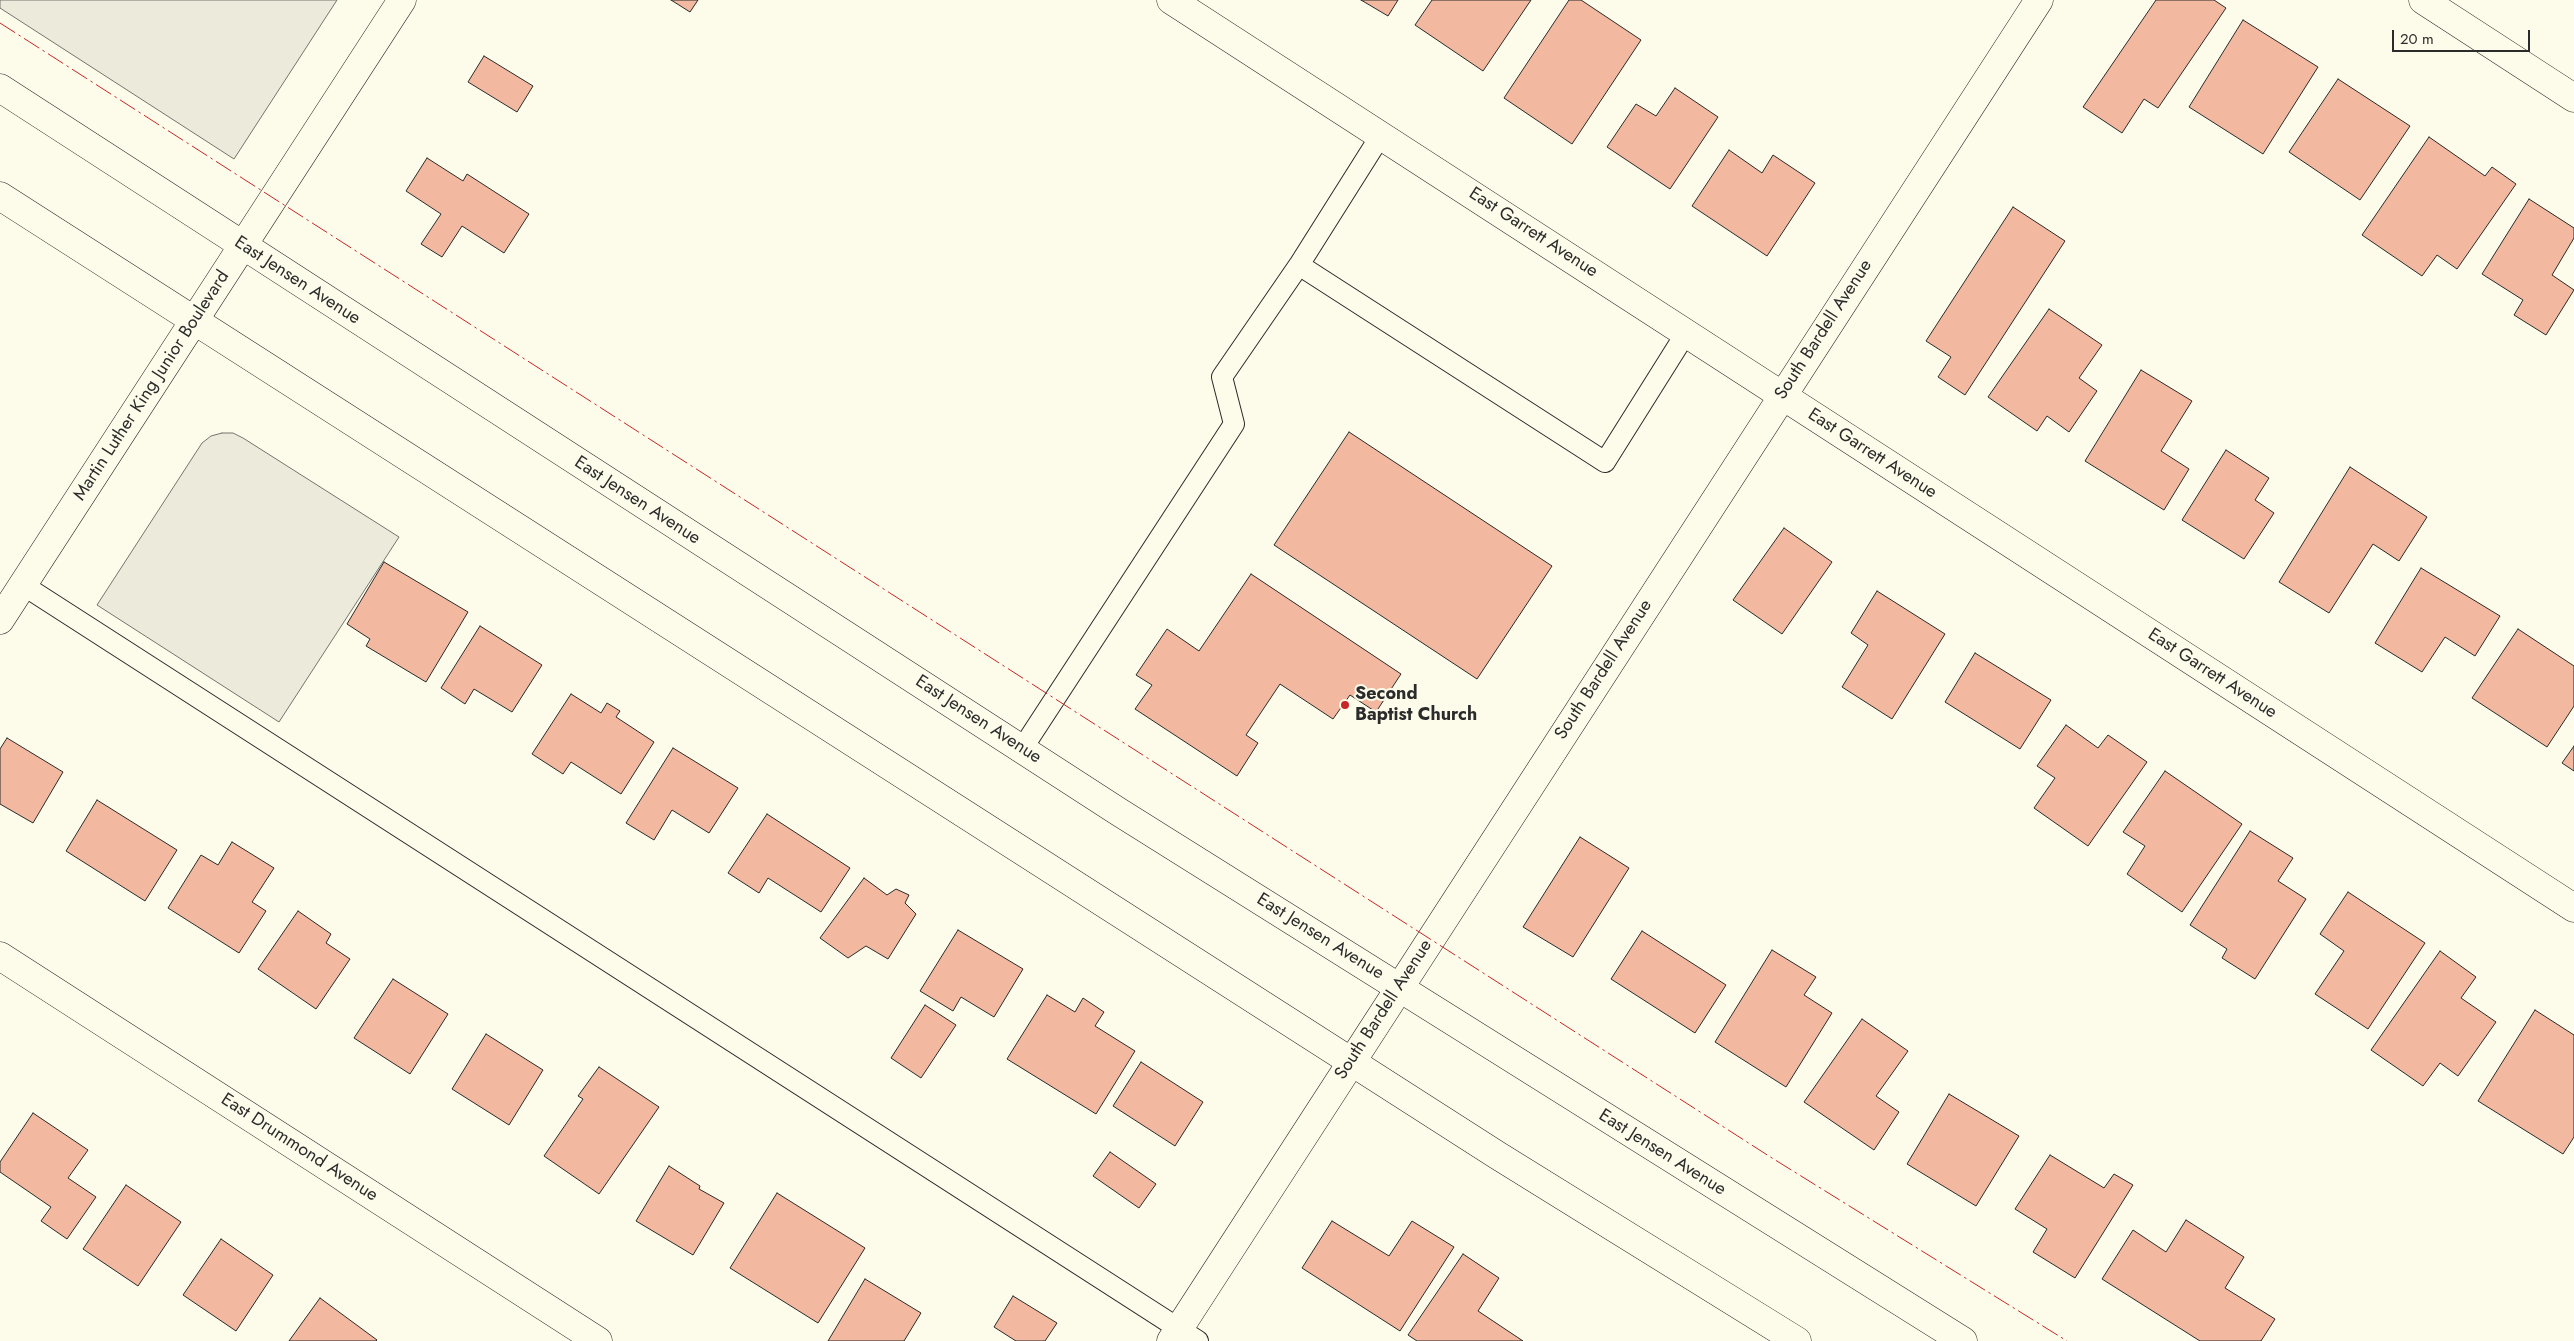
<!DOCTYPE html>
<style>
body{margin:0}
#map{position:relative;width:2574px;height:1341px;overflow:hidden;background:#fdfbea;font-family:Jost,sans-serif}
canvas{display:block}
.scale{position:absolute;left:2392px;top:30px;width:138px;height:22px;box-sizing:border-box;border:2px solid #2b2b2b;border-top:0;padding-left:6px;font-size:15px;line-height:18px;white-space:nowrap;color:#2b2b2b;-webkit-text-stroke:4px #fdfbea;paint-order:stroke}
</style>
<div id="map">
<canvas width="2574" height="1341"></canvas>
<div class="scale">20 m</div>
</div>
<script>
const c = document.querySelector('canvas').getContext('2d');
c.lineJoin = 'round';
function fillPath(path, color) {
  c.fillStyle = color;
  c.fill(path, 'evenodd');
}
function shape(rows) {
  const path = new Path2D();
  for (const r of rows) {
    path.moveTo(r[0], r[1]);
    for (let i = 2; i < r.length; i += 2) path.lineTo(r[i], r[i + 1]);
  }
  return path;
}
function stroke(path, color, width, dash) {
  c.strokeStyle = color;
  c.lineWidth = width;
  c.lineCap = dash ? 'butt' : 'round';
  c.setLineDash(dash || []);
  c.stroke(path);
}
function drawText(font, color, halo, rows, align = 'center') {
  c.font = font + ' Jost,sans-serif';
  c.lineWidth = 4;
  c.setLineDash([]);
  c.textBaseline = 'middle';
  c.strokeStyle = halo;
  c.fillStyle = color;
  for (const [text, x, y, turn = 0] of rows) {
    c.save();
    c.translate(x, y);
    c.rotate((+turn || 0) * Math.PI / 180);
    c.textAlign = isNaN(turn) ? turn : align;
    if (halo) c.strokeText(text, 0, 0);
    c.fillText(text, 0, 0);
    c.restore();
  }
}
const green = shape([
 [0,0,337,0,234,159,0,8,0,0],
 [222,433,233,433,243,438,399,537,279,722,97,605,202,443,211,436,222,433]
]);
fillPath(green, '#ecebdb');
stroke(green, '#74746e', 1);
const building = shape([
 [671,0,698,0,690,12,671,0],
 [1361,0,1398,0,1388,16,1361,0],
 [1432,0,1531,0,1483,71,1415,25,1432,0],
 [1569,0,1581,0,1641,40,1572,144,1504,98,1569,0],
 [2156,0,2214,0,2226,8,2158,108,2144,99,2122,133,2083,107,2156,0],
 [2243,20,2318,67,2263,154,2189,107,2243,20],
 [484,56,533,86,517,112,468,82,484,56],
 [2338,79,2410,126,2360,200,2289,152,2338,79],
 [1675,88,1718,117,1670,189,1607,147,1636,104,1656,116,1675,88],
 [2429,137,2485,176,2492,167,2516,184,2457,269,2437,255,2422,276,2362,235,2429,137],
 [1729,150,1762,173,1773,155,1815,183,1767,256,1692,206,1729,150],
 [427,158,463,181,467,174,529,214,504,253,462,226,442,257,421,244,441,214,406,191,427,158],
 [2529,199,2574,228,2574,238,2552,275,2574,290,2546,335,2514,315,2523,300,2482,274,2529,199],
 [2013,207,2065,241,1965,395,1938,377,1951,357,1926,341,2013,207],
 [2049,309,2102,345,2079,378,2097,391,2069,432,2047,416,2037,431,1988,397,2049,309],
 [2141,370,2192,401,2161,451,2189,469,2164,510,2085,461,2141,370],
 [1349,432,1552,566,1477,679,1274,545,1349,432],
 [2226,450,2269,478,2255,500,2274,513,2244,559,2182,520,2226,450],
 [2350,467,2427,517,2399,561,2373,544,2329,613,2279,582,2350,467],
 [1784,528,1832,562,1782,634,1733,600,1784,528],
 [384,562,468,612,426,682,366,646,370,639,347,624,384,562],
 [2421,568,2500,616,2475,656,2445,637,2422,672,2375,643,2421,568],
 [1251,574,1401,674,1376,712,1350,695,1333,719,1280,684,1246,735,1258,743,1237,776,1135,709,1152,685,1136,675,1167,629,1199,651,1251,574],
 [1877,591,1945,634,1892,719,1842,687,1868,645,1851,633,1877,591],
 [480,626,542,665,512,712,474,689,465,704,441,688,480,626],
 [2518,629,2574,666,2574,706,2547,747,2472,698,2518,629],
 [1975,653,2051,700,2020,749,1945,702,1975,653],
 [571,694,601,713,607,703,620,711,616,717,654,742,621,794,571,762,563,774,532,754,571,694],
 [2066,725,2098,748,2108,735,2147,762,2088,846,2034,808,2055,778,2037,766,2066,725],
 [7,738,63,772,33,823,0,804,0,749,7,738],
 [2574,746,2574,771,2562,763,2574,746],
 [673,748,738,788,709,833,672,810,654,840,626,823,673,748],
 [2165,771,2242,824,2182,912,2127,874,2145,846,2123,832,2165,771],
 [97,800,177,850,145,901,66,851,97,800],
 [767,814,850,868,821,912,768,878,759,893,728,873,767,814],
 [2250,831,2293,858,2278,881,2306,899,2255,979,2222,958,2227,949,2190,925,2250,831],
 [1580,837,1629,868,1573,957,1523,927,1580,837],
 [232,842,274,868,252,902,266,911,239,953,168,908,201,855,218,865,232,842],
 [864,878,887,895,896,889,909,895,905,903,916,914,888,959,866,946,848,958,820,938,864,878],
 [2348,892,2425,943,2368,1029,2315,994,2344,951,2320,934,2348,892],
 [298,911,331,934,326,943,350,959,316,1009,258,969,298,911],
 [958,930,1023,969,994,1017,961,997,953,1011,920,991,958,930],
 [1642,931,1726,985,1695,1033,1611,979,1642,931],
 [1772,950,1816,977,1804,995,1832,1013,1786,1087,1715,1042,1772,950],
 [2440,951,2476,977,2461,998,2496,1022,2458,1076,2440,1063,2423,1086,2371,1050,2440,951],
 [393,979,448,1014,410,1074,354,1038,393,979],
 [1047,995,1075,1012,1083,998,1104,1012,1095,1026,1135,1051,1096,1114,1007,1059,1047,995],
 [925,1005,956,1025,921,1078,891,1058,925,1005],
 [2535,1010,2574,1035,2574,1137,2563,1154,2478,1101,2535,1010],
 [1862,1019,1908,1051,1876,1096,1899,1112,1874,1150,1804,1102,1862,1019],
 [486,1034,543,1070,509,1125,452,1089,486,1034],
 [1141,1062,1203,1102,1175,1146,1113,1106,1141,1062],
 [599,1067,659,1107,599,1194,544,1156,583,1099,578,1096,599,1067],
 [1949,1094,2019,1136,1976,1206,1907,1164,1949,1094],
 [33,1113,88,1150,68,1178,96,1197,67,1239,41,1221,51,1207,0,1172,0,1162,33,1113],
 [1110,1152,1156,1184,1139,1208,1093,1176,1110,1152],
 [2050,1155,2104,1188,2114,1174,2133,1185,2075,1278,2033,1252,2047,1229,2015,1209,2050,1155],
 [669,1166,700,1186,699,1189,724,1203,693,1255,636,1221,669,1166],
 [126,1185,181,1222,138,1286,83,1249,126,1185],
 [777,1193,865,1248,818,1323,730,1268,777,1193],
 [2186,1220,2244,1257,2225,1288,2275,1319,2261,1341,2200,1341,2102,1279,2133,1230,2166,1252,2186,1220],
 [1332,1221,1389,1256,1412,1221,1454,1247,1400,1331,1302,1268,1332,1221],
 [221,1239,273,1275,236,1331,183,1295,221,1239],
 [1463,1254,1499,1278,1478,1311,1523,1341,1417,1341,1408,1335,1463,1254],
 [865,1279,921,1313,904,1341,828,1341,865,1279],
 [1013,1296,1057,1323,1045,1341,1016,1341,994,1327,1013,1296],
 [320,1298,377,1340,376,1341,289,1341,320,1298]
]);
fillPath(building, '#f2b8a0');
stroke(building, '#2b2b2b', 1);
const lane = shape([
 [1381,135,1299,265,1605,462,1686,333],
 [23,585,1198,1341],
 [1022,749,1234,424,1222,377,1299,265]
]);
const street = shape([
 [1171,0,2574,908],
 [2423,0,2574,98],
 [0,956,598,1341],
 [1171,1341,2039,0]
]);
const secondary = shape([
 [0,88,1119,812,1963,1341],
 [0,196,1497,1155,1797,1341],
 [0,620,402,0]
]);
stroke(lane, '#2b2b2b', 22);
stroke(street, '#2b2b2b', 29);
stroke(secondary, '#2b2b2b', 29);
stroke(lane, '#fdfbea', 20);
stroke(street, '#fdfbea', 28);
stroke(secondary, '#fdfbea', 28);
stroke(shape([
 [0,23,1772,1158,2067,1341]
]), '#c62828', 1, [18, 4, 2.5, 4]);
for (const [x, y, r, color] of [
 [1345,705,5,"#c62828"]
]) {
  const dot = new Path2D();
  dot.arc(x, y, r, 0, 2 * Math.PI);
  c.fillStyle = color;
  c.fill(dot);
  stroke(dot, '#fdfbea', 2);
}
drawText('18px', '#2b2b2b', '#fdfbea', [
 ["East Garrett Avenue",1533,233,33],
 ["East Jensen Avenue",297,281,33],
 ["South Bardell Avenue",1824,330,-57],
 ["Martin Luther King Junior Boulevard",152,386,-57],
 ["East Garrett Avenue",1872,454,33],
 ["East Jensen Avenue",637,501,33],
 ["South Bardell Avenue",1604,670,-57],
 ["East Garrett Avenue",2212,674,33],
 ["East Jensen Avenue",978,720,33],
 ["East Jensen Avenue",1320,937,32],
 ["South Bardell Avenue",1384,1010,-57],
 ["East Drummond Avenue",299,1148,33],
 ["East Jensen Avenue",1662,1153,32]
]);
drawText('bold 18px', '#2b2b2b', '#fdfbea', [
 ["Second",1355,695],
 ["Baptist Church",1355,716]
], 'left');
</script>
